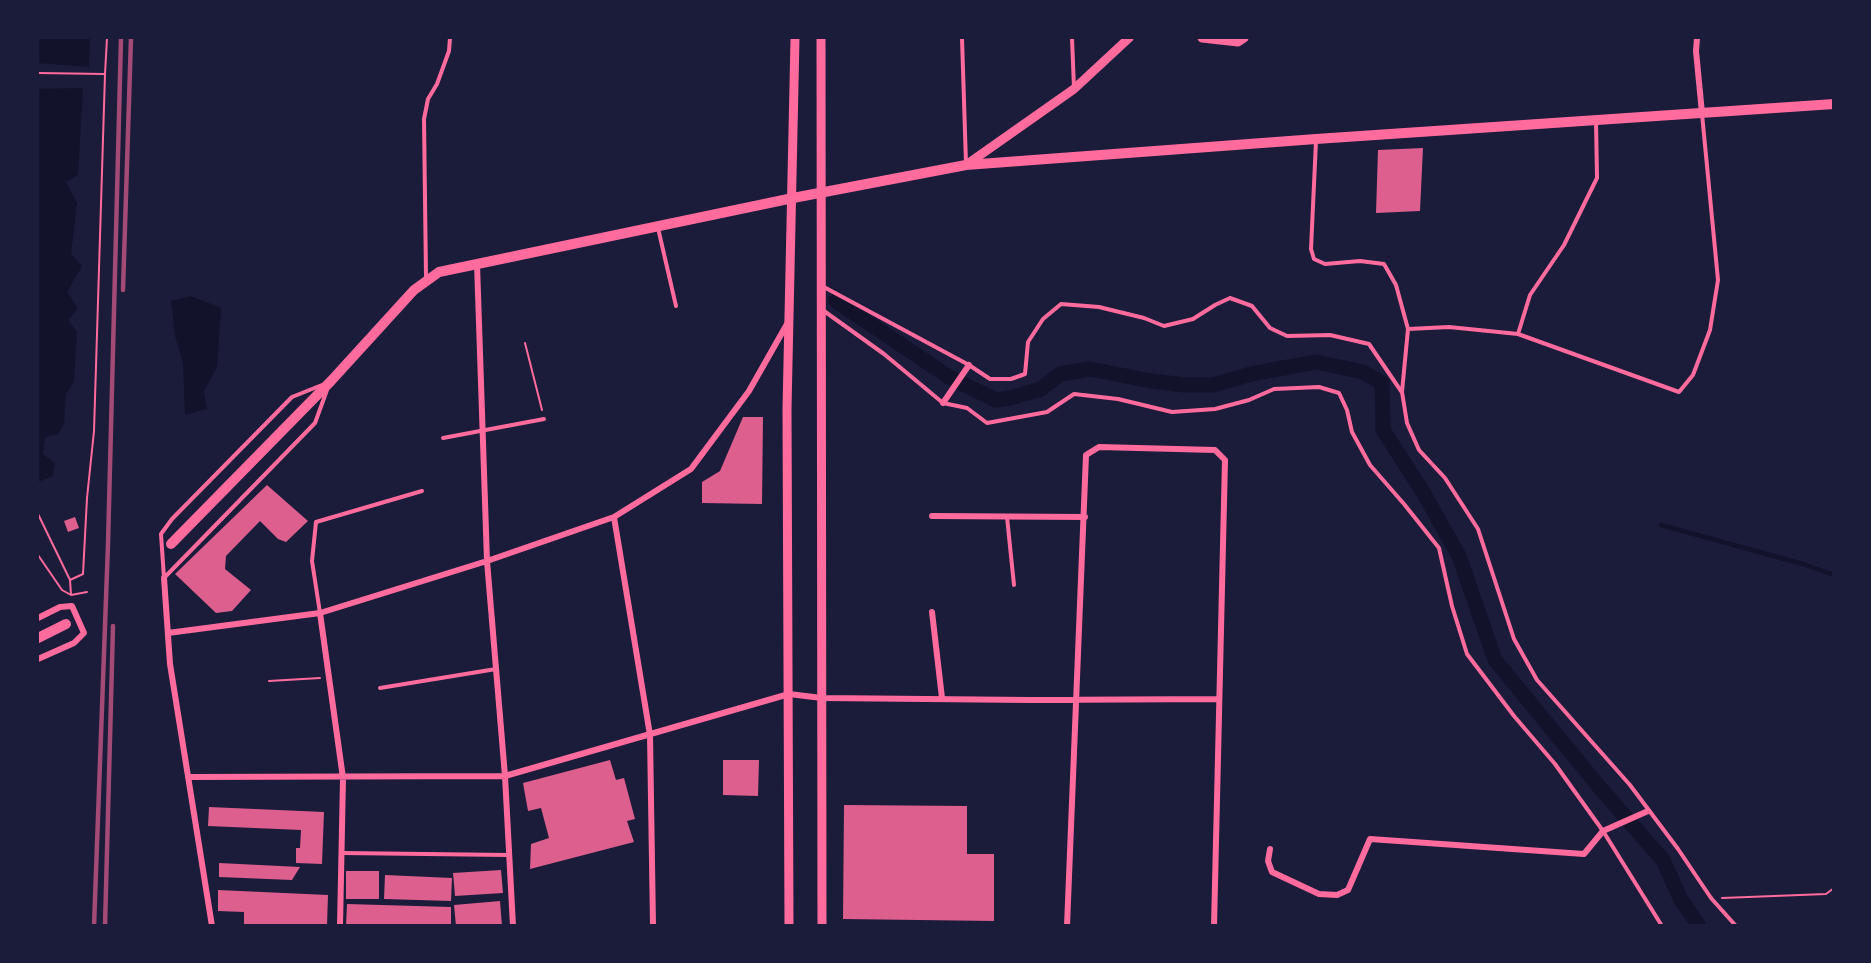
<!DOCTYPE html>
<html>
<head>
<meta charset="utf-8">
<style>
	body { margin:0 }
	#map { position:relative; width:1871px; height:963px; overflow:hidden; background:#1b1b3a; font-family:"Noto Serif",serif }
	canvas { display:block }
	.frame { position:absolute; inset:0; border:39px solid #1b1b3a; pointer-events:none }
</style>
</head>
<body>
<div id="map">
<canvas width="1871" height="963"></canvas>
<div class="frame"></div>
</div>
<script>
const ctx = document.querySelector('canvas').getContext('2d');
ctx.lineJoin = 'round';
function paint(path, color) { ctx.fillStyle = color; ctx.fill(path, 'evenodd'); }
const toPath = rows => new Path2D(rows.map(r => 'M' + r).join(''));
function trace(path, color, width, dash) { ctx.strokeStyle = color; ctx.lineWidth = width; ctx.lineCap = dash ? 'butt' : 'round'; ctx.setLineDash(dash || []); ctx.stroke(path); }
paint(toPath([
	[38,38,90,38,89,67,38,63],
	[83,88,78,175,66,182,77,203,71,254,82,266,67,292,78,308,68,320,77,332,74,382,66,394,64,424,58,434,45,437,43,454,55,463,53,476,38,482,38,89],
	[191,296,221,308,217,367,204,391,207,409,185,415,183,363,175,336,171,301]
]), '#12122b');
trace(toPath([
	[1661,525,1803,564,1834,575]
]), '#12122b', 4.5);
trace(toPath([
	[836,301,949,377,996,400,1010,398,1041,389,1060,374,1090,369,1151,381,1185,385,1213,385,1251,374,1316,362,1363,372,1382,383,1383,430,1423,492,1459,556,1495,660,1601,789,1663,860,1681,900,1699,926]
]), '#12122b', 15);
paint(toPath([
	[1423,148,1420,211,1376,213,1378,150],
	[743,417,763,417,762,504,702,503,702,482,720,471],
	[267,485,308,521,286,542,278,539,260,521,226,556,225,569,251,590,232,611,216,613,175,574],
	[75,517,79,528,68,532,64,521],
	[610,760,616,780,624,778,635,819,627,821,634,842,530,869,531,844,549,838,541,808,528,811,523,783],
	[723,760,759,760,758,796,723,795],
	[844,805,967,806,967,854,994,854,994,921,843,919],
	[209,807,324,812,322,864,296,863,296,848,300,848,301,830,208,826],
	[219,863,300,867,292,880,219,877],
	[501,870,503,893,455,896,453,873],
	[346,871,379,871,379,899,346,899],
	[385,875,452,878,451,901,384,899],
	[218,890,328,895,327,926,244,924,244,912,218,911],
	[500,901,502,926,456,926,454,905],
	[347,904,451,907,451,926,346,926]
]), '#dd5f8e');
trace(toPath([
	[38,73,105,74,107,38],
	[525,343,542,410],
	[38,514,70,580,83,574,87,498,94,431,105,74],
	[38,555,62,590,71,595,87,592],
	[70,580,71,595],
	[269,681,320,678],
	[1722,898,1826,894,1834,888]
]), '#ff6b9d', 2);
trace(toPath([
	[962,38,966,164],
	[1072,38,1074,88],
	[1316,141,1311,249,1314,259,1325,264,1360,261,1384,264,1396,285,1408,329,1402,392,1407,423,1419,450,1445,478,1478,529,1514,639,1537,680,1630,785,1678,849,1711,898,1736,926],
	[658,228,676,306],
	[426,277,424,119,428,99,437,84,449,51,450,38],
	[822,286,969,365,990,379,1011,379,1025,374,1028,342,1043,319,1061,304,1099,307,1144,318,1164,326,1193,319,1215,305,1230,298,1252,306,1270,328,1287,336,1330,335,1369,344,1401,391],
	[824,311,884,354,943,403,967,408,987,423,1047,412,1074,394,1118,399,1172,412,1215,409,1249,400,1274,389,1319,387,1339,393,1347,410,1352,432,1370,465,1404,504,1439,548,1452,606,1467,654,1514,716,1555,764,1603,831,1662,926],
	[1408,329,1449,327,1518,334,1679,392,1693,375,1710,330,1718,280,1702,114],
	[1518,334,1530,295,1564,245,1597,178,1596,121],
	[443,438,544,419],
	[1007,517,1014,585],
	[164,578,161,534,172,519,292,397,322,385],
	[164,578,315,423,327,390],
	[320,613,312,561,316,522,422,491],
	[380,688,496,669],
	[342,853,509,855]
]), '#ff6b9d', 4);
trace(toPath([
	[1697,38,1696,51,1702,113],
	[477,264,487,561,505,776,513,926],
	[943,403,969,365],
	[932,516,1085,517],
	[614,517,650,735,653,926],
	[164,578,170,664,212,926],
	[932,612,942,698],
	[320,613,343,778,340,926],
	[38,618,60,607,72,606,84,633,74,643,38,659],
	[168,633,320,613,487,561,614,517,691,469,749,391,787,324],
	[188,777,505,776,789,694,822,698,1030,700,1219,699],
	[1270,849,1268,861,1272,872,1319,894,1337,895,1348,890,1370,839,1584,854,1603,831,1648,811],
	[1067,926,1086,455,1099,447,1215,450,1225,460,1214,926]
]), '#ff6b9d', 6);
trace(toPath([
	[821,38,822,926],
	[1202,38,1238,42,1244,38],
	[966,165,1074,89,1129,38],
	[789,926,787,409,795,38]
]), '#ff6b9d', 9);
trace(toPath([
	[171,544,331,381,414,290,439,272,793,198,966,165,1316,139,1834,104],
	[38,638,66,624]
]), '#ff6b9d', 10);
trace(toPath([
	[123,290,131,38],
	[94,926,108,544,121,38],
	[105,926,113,626]
]), '#a44b75', 4.5);
</script>
</body>
</html>
